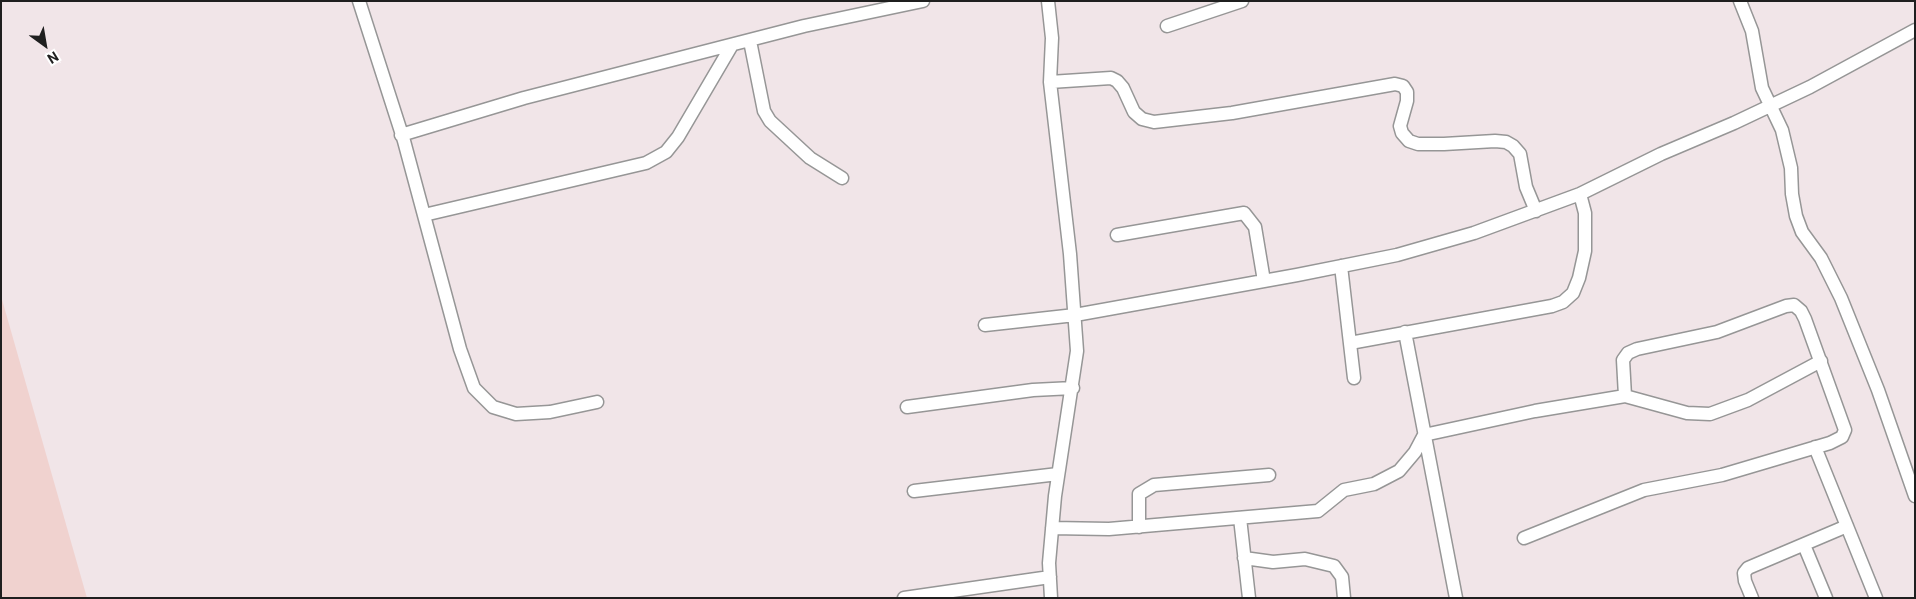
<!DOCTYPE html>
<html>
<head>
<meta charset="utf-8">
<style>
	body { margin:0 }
	#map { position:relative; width:1916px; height:599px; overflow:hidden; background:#f1e5e8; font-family:Roboto,sans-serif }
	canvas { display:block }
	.frame { position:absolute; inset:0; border:2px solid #1f1f1f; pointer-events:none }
	.north { position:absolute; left:20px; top:20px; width:50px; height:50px; -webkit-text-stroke:4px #fff; paint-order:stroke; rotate:148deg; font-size:14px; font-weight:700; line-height:20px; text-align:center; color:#1f1f1f }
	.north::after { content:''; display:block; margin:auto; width:18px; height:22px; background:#1f1f1f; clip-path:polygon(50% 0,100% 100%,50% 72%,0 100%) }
</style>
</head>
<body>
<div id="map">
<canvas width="1916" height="599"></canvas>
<div class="frame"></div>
<div class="north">N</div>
</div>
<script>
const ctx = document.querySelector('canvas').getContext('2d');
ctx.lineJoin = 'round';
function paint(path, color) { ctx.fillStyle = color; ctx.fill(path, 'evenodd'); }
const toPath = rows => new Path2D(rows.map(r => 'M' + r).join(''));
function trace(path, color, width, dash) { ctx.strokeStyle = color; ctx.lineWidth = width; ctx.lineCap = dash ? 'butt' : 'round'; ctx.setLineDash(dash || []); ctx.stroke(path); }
paint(toPath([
	[1,296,87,598,1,598]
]), '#f0d2cf');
const street = toPath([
	[359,1,404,141,460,349,474,388,493,407,516,414,550,412,597,402],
	[1048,1,1052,38,1050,82,1070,254,1077,351,1055,496,1049,563,1051,598],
	[1740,1,1752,31,1762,88,1782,130,1791,168,1792,194,1796,216,1802,232,1821,258,1841,298,1878,390,1915,496],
	[1167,26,1242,1],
	[750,41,764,111,770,121,810,158,842,178],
	[1050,82,1111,78,1117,81,1123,88,1134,112,1142,119,1154,122,1232,113,1395,84,1403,86,1407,92,1407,101,1400,126,1402,133,1409,141,1418,144,1444,144,1495,141,1506,142,1513,146,1520,154,1526,187,1536,211],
	[401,135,524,98,804,26,923,1],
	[424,215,646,163,666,152,678,137,732,45],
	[1117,235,1244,213,1255,227,1264,281],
	[1341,266,1354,378],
	[985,325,1075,315,1297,275,1397,255,1474,233,1580,194,1661,154,1734,123,1810,87,1915,30],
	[1405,332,1456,598],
	[1350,343,1552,306,1563,302,1573,293,1579,278,1585,251,1585,213,1580,194],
	[907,407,1033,390,1073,388],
	[1815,447,1876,598],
	[914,491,1058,474],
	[1240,518,1249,598],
	[1139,527,1139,494,1154,485,1269,475],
	[1052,528,1109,529,1318,511,1344,490,1374,484,1399,471,1415,452,1424,435,1535,411,1625,396,1687,413,1710,414,1748,400,1821,361],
	[1524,538,1644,490,1722,475,1830,443,1842,437,1845,430,1805,319,1801,311,1794,305,1786,306,1717,332,1637,349,1628,353,1623,360,1625,396],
	[1804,545,1826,598],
	[1244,558,1273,562,1305,559,1334,566,1342,577,1344,598],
	[904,598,1050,577],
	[1752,598,1745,581,1744,573,1748,568,1847,526]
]);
trace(street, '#969696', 15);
trace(street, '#fff', 12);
</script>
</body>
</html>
